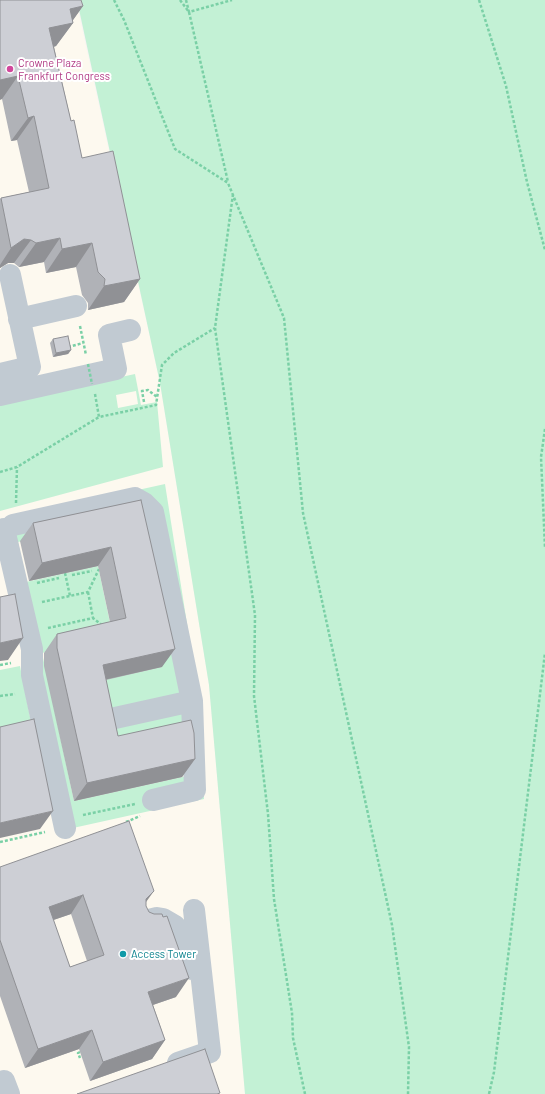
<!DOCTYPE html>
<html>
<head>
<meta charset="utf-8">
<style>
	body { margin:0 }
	canvas { display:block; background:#f5f3f3 }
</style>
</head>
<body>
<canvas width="545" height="1094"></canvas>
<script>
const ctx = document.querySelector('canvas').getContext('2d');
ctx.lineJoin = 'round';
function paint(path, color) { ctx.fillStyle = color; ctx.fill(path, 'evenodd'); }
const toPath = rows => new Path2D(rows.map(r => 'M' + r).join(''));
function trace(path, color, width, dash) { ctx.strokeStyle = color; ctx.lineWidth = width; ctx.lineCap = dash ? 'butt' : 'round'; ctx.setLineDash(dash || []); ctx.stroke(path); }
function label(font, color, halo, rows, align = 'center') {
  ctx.font = font + ' Barlow,sans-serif'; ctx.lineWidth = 4; ctx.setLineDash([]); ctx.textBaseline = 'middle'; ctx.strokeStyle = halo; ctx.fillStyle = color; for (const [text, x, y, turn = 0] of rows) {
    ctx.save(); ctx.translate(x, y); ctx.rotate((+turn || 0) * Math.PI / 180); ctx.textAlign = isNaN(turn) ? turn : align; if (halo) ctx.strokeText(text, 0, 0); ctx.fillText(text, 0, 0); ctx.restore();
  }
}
paint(toPath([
	[0,0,76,0,160,383,209,685,245,1094,0,1094]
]), '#fdf9ef');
paint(toPath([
	[77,0,545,0,545,1094,245,1094,209,685,160,383],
	[135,374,141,405,157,402,163,467,0,511,0,403],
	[136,391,138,404,118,408,116,395],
	[165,484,199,700,204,799,73,828,11,518],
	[128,518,162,667,90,683,105,754,178,738,187,776,74,801,42,653,113,637,98,566,26,582,18,542],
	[20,666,31,722,0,728,0,670]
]), '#c3f1d5');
trace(toPath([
	[114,0,124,20,175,149,228,183,284,318,303,513,392,925,409,1047,408,1094],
	[180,0,189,12,228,182],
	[186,0,189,12,232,0],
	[479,0,506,86,527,182,545,250],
	[233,194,215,328,255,615,254,696,268,814,274,899,292,1013,293,1038,305,1094],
	[80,326,86,355],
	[68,347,83,343],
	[95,394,99,417,156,405,162,365,174,353,215,328],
	[144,402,142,391,148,390,157,397],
	[545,429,541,457,545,548],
	[0,472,17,467,99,417],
	[16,503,17,467],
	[65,573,70,596],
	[72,575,92,571],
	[37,583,59,578],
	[88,592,93,618],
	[42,602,88,592,99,569],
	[48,628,93,618,103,626],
	[0,665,11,663],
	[0,696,15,694],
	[83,815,135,804],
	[126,822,140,816],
	[0,842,45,832],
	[80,1052,78,1053,80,1058],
	[489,1094,494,1072,545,653]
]), '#7ad0a6', 2.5, [3, 2]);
trace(toPath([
	[19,319,76,306],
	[0,374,30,367,10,275],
	[0,395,116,369,109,335,130,330],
	[13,525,135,498,144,503,153,512,192,701,195,790,153,800],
	[0,530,4,529,32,649,32,675,65,828],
	[115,718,192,701],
	[145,921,157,918,163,919,175,926,179,931,192,969],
	[178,1063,210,1052,194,910],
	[0,1083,4,1081,9,1094]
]), '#c1cad2', 22);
trace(toPath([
	[88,364,92,384]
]), '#7ad0a6', 2.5, [3, 2]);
paint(toPath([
	[0,0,83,6,72,21,73,23,56,46,54,47,71,121,82,158,140,279,124,302,88,310,88,303,82,295,76,267,46,273,44,262,19,267,14,263,8,263,0,268,0,199,1,198,29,192,17,140,11,141,2,99],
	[53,339,71,350,68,354,53,357,50,343],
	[141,500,162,667,106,680,118,736,195,759,182,777,74,801,44,666,44,653,57,634,110,622,98,566,29,581,20,541,33,523],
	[0,867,146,902,146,906,176,997,153,1005,165,1040,152,1059,90,1081,79,1049,25,1068,0,996],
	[71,914,87,961,70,967,53,920]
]), '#b0b2b7');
paint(toPath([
	[83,6,71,23,73,23,56,46,33,52,49,28,70,9],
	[18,76,2,99,0,100,0,80],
	[34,116,17,140,11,141,28,118],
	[60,238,44,262,19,267,36,243],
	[24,239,31,240,14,263,8,263,0,268,0,265,11,248],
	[92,243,76,267,46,273,62,249],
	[140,279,124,302,88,310,104,286],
	[71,350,68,354,53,357,56,353],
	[111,547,98,566,29,581,42,563],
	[23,638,8,660,0,661,0,643],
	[175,649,162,667,90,683,103,665],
	[195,759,182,777,74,801,87,783],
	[53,811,40,829,0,838,0,823],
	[154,891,141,909,146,899],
	[83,895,71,914,36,926,49,907],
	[189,978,176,997,135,1011,148,992],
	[92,1030,79,1049,25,1068,38,1049],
	[165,1040,152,1059,90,1081,103,1062]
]), '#909195');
const building = toPath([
	[0,0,81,0,83,6,70,9,73,23,49,28,71,121,74,120,82,158,113,151,140,279,104,286,105,279,98,272,92,243,62,249,60,238,36,243,31,240,24,239,11,248,1,198,49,188,34,116,28,118,18,76,0,80,0,0],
	[68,336,71,350,56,353,53,339,68,336],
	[141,500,175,649,103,665,118,736,191,720,194,733,195,759,87,783,57,648,57,634,126,618,111,547,42,563,33,523,141,500],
	[15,594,23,638,0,643,0,597,15,594],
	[34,719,53,811,0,823,0,727,34,719],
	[129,821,154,891,146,899,146,906,149,912,154,914,162,914,163,917,167,916,189,978,148,992,165,1040,103,1062,92,1030,38,1049,0,940,0,867,129,821],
	[83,895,104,955,70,967,49,907,83,895],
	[205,1049,220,1093,217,1094,77,1094,205,1049]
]);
paint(building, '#cdcfd5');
trace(building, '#909195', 1);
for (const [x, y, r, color] of [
	[10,69,4,"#d1479c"],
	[123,954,4,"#0f9aa8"]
]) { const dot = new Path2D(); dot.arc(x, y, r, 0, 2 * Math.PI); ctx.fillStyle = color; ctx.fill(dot); trace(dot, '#fff', 1.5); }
label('11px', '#b23c85', '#fff', [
	["Crowne Plaza",18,63],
	["Frankfurt Congress",18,76]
], 'left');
label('11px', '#0d838f', '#fff', [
	["Access Tower",131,954]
], 'left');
</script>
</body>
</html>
